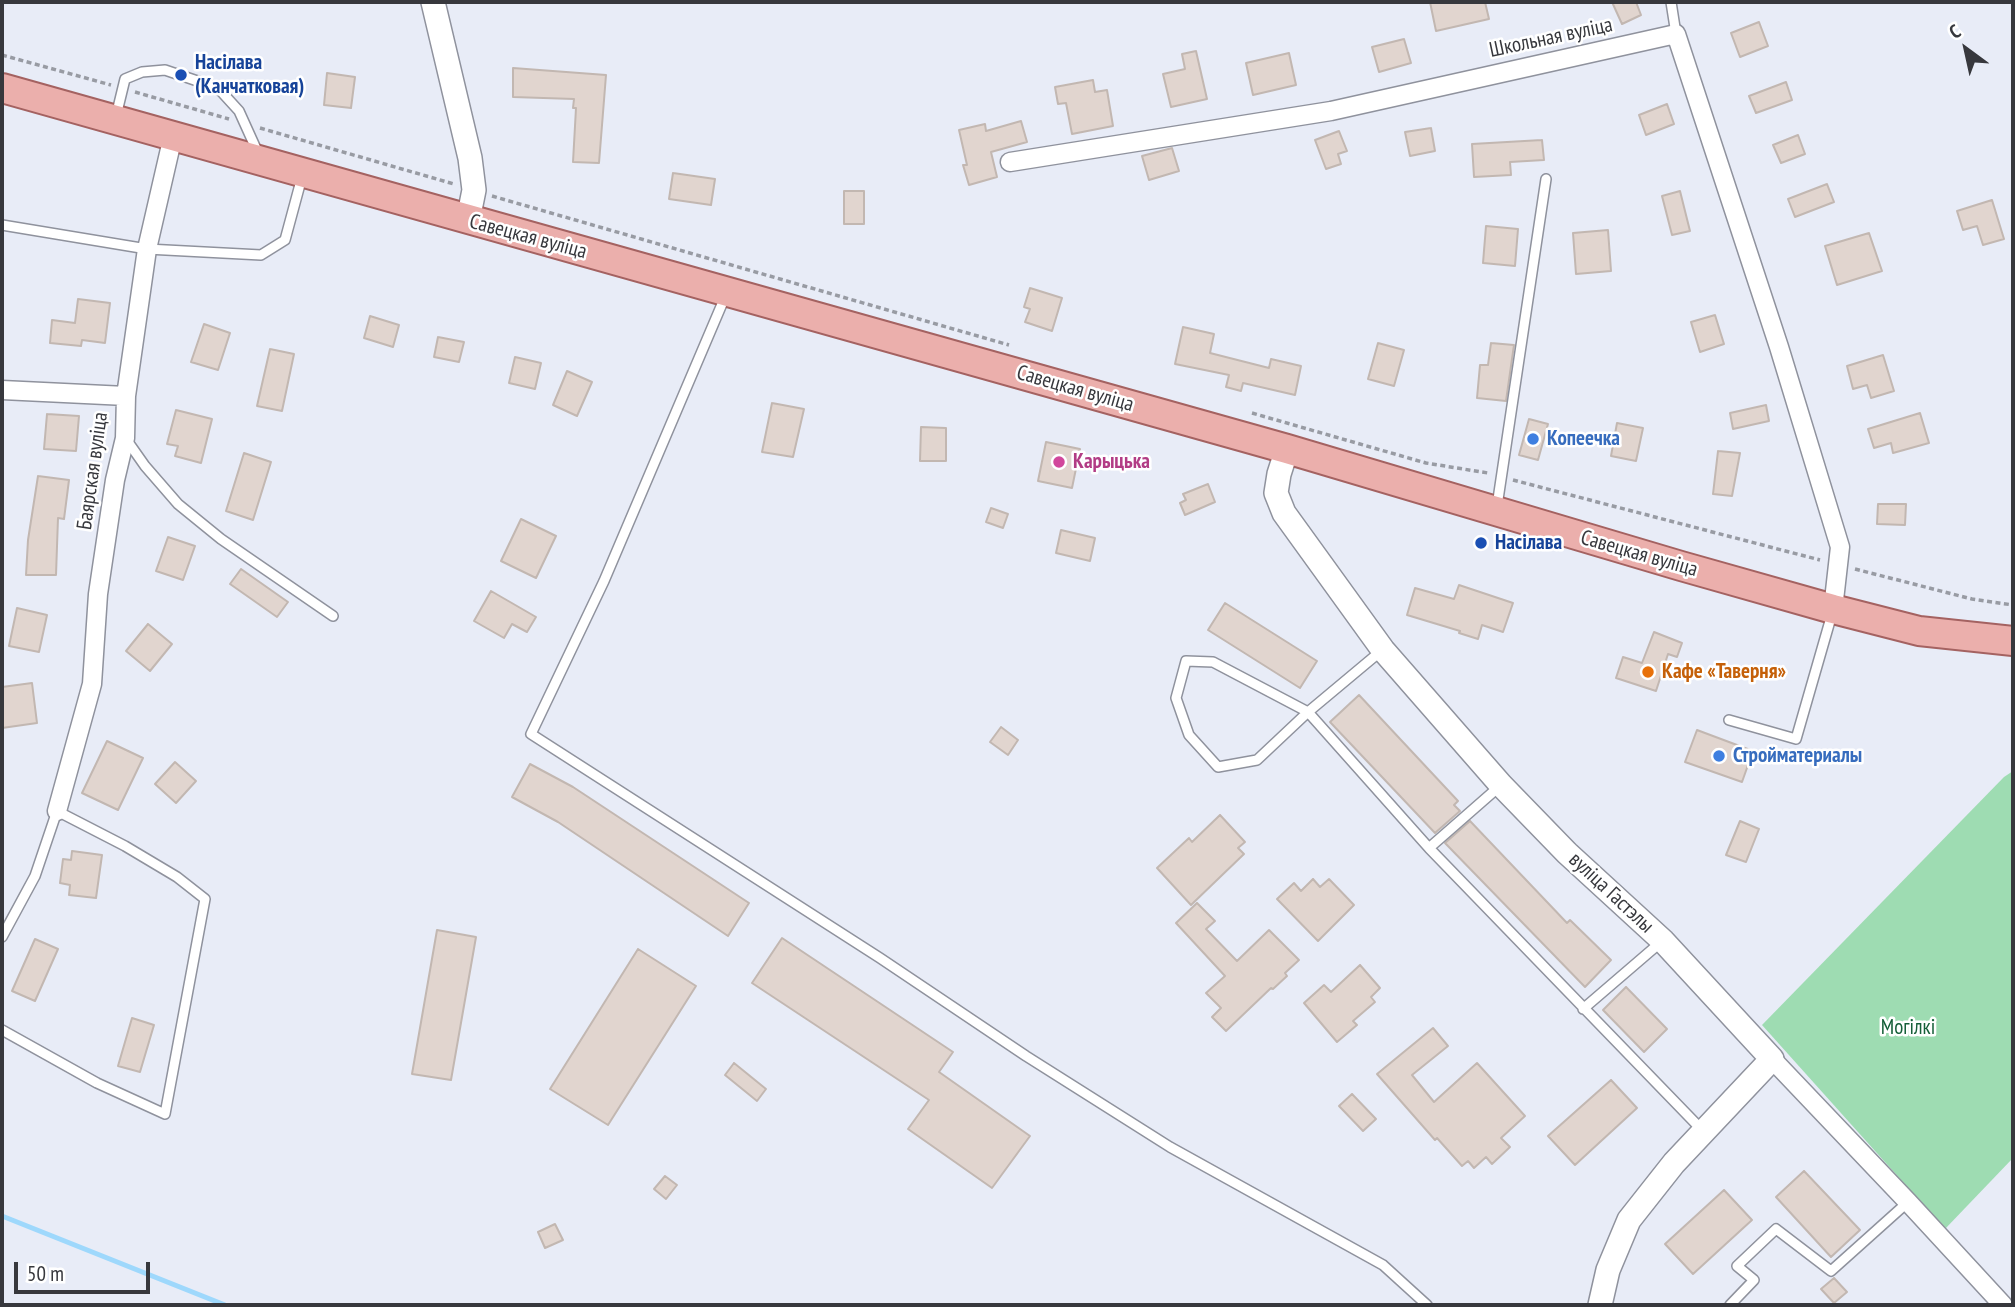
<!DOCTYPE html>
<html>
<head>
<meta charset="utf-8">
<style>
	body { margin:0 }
	#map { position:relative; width:2015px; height:1307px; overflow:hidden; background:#e8ecf7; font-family:"PT Sans Narrow",sans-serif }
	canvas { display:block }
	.frame { position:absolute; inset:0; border:4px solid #37383d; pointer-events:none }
	.north { position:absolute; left:1931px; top:14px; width:70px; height:70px; -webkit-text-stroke:5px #fff; paint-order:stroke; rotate:327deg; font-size:19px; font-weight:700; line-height:28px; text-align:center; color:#37383d }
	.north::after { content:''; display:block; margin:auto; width:24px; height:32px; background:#37383d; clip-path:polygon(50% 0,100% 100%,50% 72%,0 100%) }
	.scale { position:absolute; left:14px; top:1262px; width:136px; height:32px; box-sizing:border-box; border:4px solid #37383d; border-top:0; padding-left:9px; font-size:21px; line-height:24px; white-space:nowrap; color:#37383d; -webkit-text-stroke:5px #fff; paint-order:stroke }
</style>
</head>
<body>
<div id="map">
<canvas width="2015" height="1307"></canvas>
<div class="frame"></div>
<div class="north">С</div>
<div class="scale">50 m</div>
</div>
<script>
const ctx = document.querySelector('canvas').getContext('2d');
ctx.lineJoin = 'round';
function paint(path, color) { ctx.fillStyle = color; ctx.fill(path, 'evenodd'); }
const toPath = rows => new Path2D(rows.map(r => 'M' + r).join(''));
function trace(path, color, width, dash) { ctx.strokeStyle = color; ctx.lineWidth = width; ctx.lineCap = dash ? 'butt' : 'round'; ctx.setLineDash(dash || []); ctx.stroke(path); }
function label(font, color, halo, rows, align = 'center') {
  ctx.font = font + ' "PT Sans Narrow",sans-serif'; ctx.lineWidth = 5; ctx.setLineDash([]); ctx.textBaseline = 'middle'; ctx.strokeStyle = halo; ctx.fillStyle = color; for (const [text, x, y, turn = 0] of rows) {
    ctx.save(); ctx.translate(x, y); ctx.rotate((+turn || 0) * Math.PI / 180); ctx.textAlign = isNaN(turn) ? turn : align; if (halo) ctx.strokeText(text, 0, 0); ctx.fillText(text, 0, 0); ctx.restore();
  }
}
paint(toPath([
	[2013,771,2013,1158,1945,1229,1762,1025,2004,777]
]), '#9edcb2');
trace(toPath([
	[2,1216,225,1305]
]), '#9ed8fc', 5);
const building = toPath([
	[1430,2,1485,2,1489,19,1436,31,1430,2],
	[1612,2,1636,2,1641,15,1622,24,1612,2],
	[1759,22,1768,46,1740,57,1731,33,1759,22],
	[1404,39,1411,63,1379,72,1372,47,1404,39],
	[1196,51,1207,99,1171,107,1163,74,1185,69,1182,54,1196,51],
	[1289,53,1296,85,1253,95,1246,63,1289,53],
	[513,68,606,75,599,163,573,162,576,108,573,108,574,99,513,97,513,68],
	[327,73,355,77,351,108,324,105,327,73],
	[1093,80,1095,92,1107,90,1113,126,1072,134,1066,103,1058,104,1055,87,1093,80],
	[1786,82,1792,100,1756,113,1749,96,1786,82],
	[1667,104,1674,124,1646,135,1639,115,1667,104],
	[1021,121,1027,142,991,152,997,177,969,185,963,165,967,165,959,130,985,124,986,131,1021,121],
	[1431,128,1435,151,1410,156,1405,132,1431,128],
	[1339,131,1347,151,1338,154,1341,164,1326,169,1315,140,1339,131],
	[1798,135,1805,154,1781,163,1773,145,1798,135],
	[1542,140,1544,160,1510,162,1511,175,1474,177,1472,144,1542,140],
	[1172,148,1179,171,1149,180,1142,156,1172,148],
	[673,173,715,179,711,205,669,199,673,173],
	[1827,184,1834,202,1795,217,1788,199,1827,184],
	[844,191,864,191,864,224,844,224,844,191],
	[1680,191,1690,231,1672,235,1662,196,1680,191],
	[1992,200,2004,239,1983,245,1977,226,1963,230,1957,211,1992,200],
	[1486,226,1518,229,1515,266,1483,263,1486,226],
	[1608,230,1611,271,1576,274,1573,233,1608,230],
	[1869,233,1882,271,1837,285,1825,246,1869,233],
	[1030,288,1062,298,1052,331,1025,322,1030,309,1024,307,1030,288],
	[78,299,110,303,105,343,82,340,81,346,50,343,52,320,75,323,78,299],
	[1715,315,1724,344,1700,352,1691,322,1715,315],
	[370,316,399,325,393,347,364,338,370,316],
	[204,324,230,333,218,370,191,362,204,324],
	[1183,327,1214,334,1210,353,1269,368,1271,359,1301,366,1295,395,1243,383,1241,391,1226,387,1229,375,1175,364,1183,327],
	[438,337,464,342,459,362,434,357,438,337],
	[1378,343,1404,350,1394,386,1368,379,1378,343],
	[1491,343,1514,345,1506,401,1477,398,1480,365,1488,365,1491,343],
	[270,349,294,354,282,411,257,406,270,349],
	[1883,355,1894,391,1871,398,1867,385,1853,389,1847,366,1883,355],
	[515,357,541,363,535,389,509,383,515,357],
	[567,371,592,382,577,416,553,405,567,371],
	[772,403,804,409,793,457,762,452,772,403],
	[1766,405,1769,421,1733,429,1730,413,1766,405],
	[176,410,212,419,201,463,175,456,178,446,167,444,176,410],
	[1920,413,1929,443,1893,453,1891,443,1874,448,1868,429,1920,413],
	[47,414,79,416,76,451,44,449,47,414],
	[1529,419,1548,424,1538,460,1519,455,1529,419],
	[1617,423,1643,428,1636,461,1611,456,1617,423],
	[921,427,946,428,946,461,920,461,921,427],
	[1046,442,1080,449,1072,488,1038,481,1046,442],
	[1718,451,1740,453,1732,496,1713,494,1718,451],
	[244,453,271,462,253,520,226,511,244,453],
	[38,476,69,480,64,519,58,518,56,575,26,575,28,540,38,476],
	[1208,484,1215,502,1185,515,1180,503,1186,500,1183,494,1208,484],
	[1878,504,1906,504,1905,525,1877,524,1878,504],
	[991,508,1008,514,1003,528,986,522,991,508],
	[521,519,556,536,536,578,501,561,521,519],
	[1061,530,1095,538,1090,561,1056,553,1061,530],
	[168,537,195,546,183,580,156,571,168,537],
	[241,569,288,602,277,617,230,584,241,569],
	[1459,585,1513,603,1503,632,1482,625,1478,639,1459,633,1460,631,1407,615,1415,588,1454,599,1459,585],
	[491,591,536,617,527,632,512,624,504,638,474,621,491,591],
	[1225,603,1317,661,1300,688,1208,630,1225,603],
	[17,608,47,615,39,652,9,646,17,608],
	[148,624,172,644,150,671,126,651,148,624],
	[1654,632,1682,643,1677,657,1668,654,1656,691,1616,678,1623,657,1642,663,1654,632],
	[32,683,37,723,2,728,2,687,32,683],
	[1359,695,1458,801,1454,805,1460,811,1435,833,1330,722,1359,695],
	[1001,727,1018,740,1008,755,990,742,1001,727],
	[1697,730,1753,751,1742,782,1685,762,1697,730],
	[107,741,143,758,118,810,82,793,107,741],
	[175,762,196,781,176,803,155,784,175,762],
	[530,764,573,787,749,903,728,936,558,822,512,797,530,764],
	[1220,815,1245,842,1238,848,1244,854,1191,905,1157,868,1189,838,1192,842,1220,815],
	[1470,821,1567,923,1570,920,1611,960,1585,987,1445,843,1470,821],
	[1740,821,1759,829,1746,862,1726,855,1740,821],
	[72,851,102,855,96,898,69,895,70,885,60,883,63,859,71,860,72,851],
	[1313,879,1320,887,1329,879,1354,905,1318,941,1277,899,1294,883,1301,891,1313,879],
	[1197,903,1215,921,1206,929,1237,961,1269,930,1299,960,1285,973,1287,976,1273,989,1271,988,1226,1031,1212,1017,1221,1008,1206,993,1225,976,1176,923,1197,903],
	[437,930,476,937,451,1080,412,1074,437,930],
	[782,938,953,1052,939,1072,1030,1136,992,1188,908,1129,929,1100,752,983,782,938],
	[35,939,58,949,35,1001,12,991,35,939],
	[638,949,696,986,608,1125,550,1089,638,949],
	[1360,965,1380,988,1371,997,1375,1002,1353,1021,1357,1025,1337,1042,1304,1003,1324,985,1331,992,1360,965],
	[1626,987,1667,1029,1644,1052,1603,1010,1626,987],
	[132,1018,154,1025,140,1072,118,1066,132,1018],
	[1433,1028,1448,1046,1412,1075,1434,1102,1477,1063,1525,1116,1501,1138,1510,1147,1492,1164,1486,1157,1474,1168,1468,1161,1462,1166,1437,1138,1435,1140,1377,1074,1433,1028],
	[734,1063,766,1089,757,1101,725,1075,734,1063],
	[1611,1080,1637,1108,1575,1165,1548,1136,1611,1080],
	[1352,1094,1376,1119,1363,1131,1339,1106,1352,1094],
	[1804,1171,1860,1230,1831,1257,1776,1197,1804,1171],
	[665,1176,677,1185,666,1199,654,1189,665,1176],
	[1724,1190,1752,1220,1693,1274,1665,1244,1724,1190],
	[555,1224,563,1240,545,1248,538,1232,555,1224],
	[1834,1278,1847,1292,1834,1303,1821,1289,1834,1278]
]);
paint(building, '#e1d5cf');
trace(building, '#c2b7b1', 2);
const service = toPath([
	[1671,2,1676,34],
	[116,116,125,79,142,72,165,70,218,88,239,111,258,153],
	[2,225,147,249,261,255,285,240,302,177],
	[725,297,604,581,531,734,880,958,1026,1056,1170,1147,1383,1265,1427,1305],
	[126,439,145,466,178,504,221,539,333,616],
	[1497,506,1546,179],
	[1381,651,1308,712,1213,662,1186,661,1176,698,1189,735,1218,767,1257,760,1308,712,1429,848,1703,1131],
	[1729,720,1796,739,1832,614],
	[1429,848,1501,785],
	[2,937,35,876,57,811,125,846,177,877,205,899,165,1114,97,1083,2,1030],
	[1583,1009,1661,942],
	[1730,1305,1754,1280,1737,1266,1776,1229,1831,1271,1908,1202]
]);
const minor = toPath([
	[1010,162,1331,111,1676,34,1779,347,1840,547,1833,609],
	[2,390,126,396],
	[57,811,92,684,98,594,115,480,125,438,126,396,147,249,173,136],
	[1772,1059,1908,1202,2003,1305]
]);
const tertiary = toPath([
	[433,2,470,158,474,190,468,220],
	[1287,449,1279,474,1276,493,1284,513,1383,650,1501,785,1567,853,1663,941,1772,1059,1674,1163,1629,1220,1608,1270,1600,1305]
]);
const primary = toPath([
	[2,88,1287,449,1681,566,1833,609,1919,631,2013,641]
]);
trace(service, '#8f929d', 12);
trace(minor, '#8f929d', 21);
trace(tertiary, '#8f929d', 26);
trace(primary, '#a46261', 32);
trace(toPath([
	[2,55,111,85],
	[135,92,229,119],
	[260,128,454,184],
	[492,196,1009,345],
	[1252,413,1426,463,1488,473],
	[1513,480,1820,560],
	[1855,569,1972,599,2013,605]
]), '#989ba3', 3.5, [5, 3.5]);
trace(service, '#fff', 9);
trace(minor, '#fff', 18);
trace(tertiary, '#fff', 23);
trace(primary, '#ebafac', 28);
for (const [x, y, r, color] of [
	[181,75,7,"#1a4fb4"],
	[1533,439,7,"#3f7fe0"],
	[1059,462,7,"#d1479c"],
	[1481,543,7,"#1a4fb4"],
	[1648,672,7,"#e8710a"],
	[1719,756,7,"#3f7fe0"]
]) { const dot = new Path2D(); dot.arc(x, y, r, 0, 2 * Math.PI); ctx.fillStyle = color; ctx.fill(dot); trace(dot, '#fff', 2.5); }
label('21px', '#37383d', '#fff', [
	["Школьная вуліца",1551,38,-12],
	["Савецкая вуліца",528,237,15],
	["Савецкая вуліца",1075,389,16],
	["Баярская вуліца",93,471,-82],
	["Савецкая вуліца",1639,554,16],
	["вуліца Гастэлы",1611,893,43]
]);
label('bold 21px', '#164399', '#fff', [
	["Насілава",195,63],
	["(Канчатковая)",195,87],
	["Насілава",1495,543]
], 'left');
label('bold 21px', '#366cbe', '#fff', [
	["Копеечка",1547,439],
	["Стройматериалы",1733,756]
], 'left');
label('bold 21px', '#b23c85', '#fff', [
	["Карыцька",1073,462]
], 'left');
label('bold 21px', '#c56008', '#fff', [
	["Кафе «Таверня»",1662,672]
], 'left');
label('21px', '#155f38', '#fff', [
	["Могілкі",1908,1028]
]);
</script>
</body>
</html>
